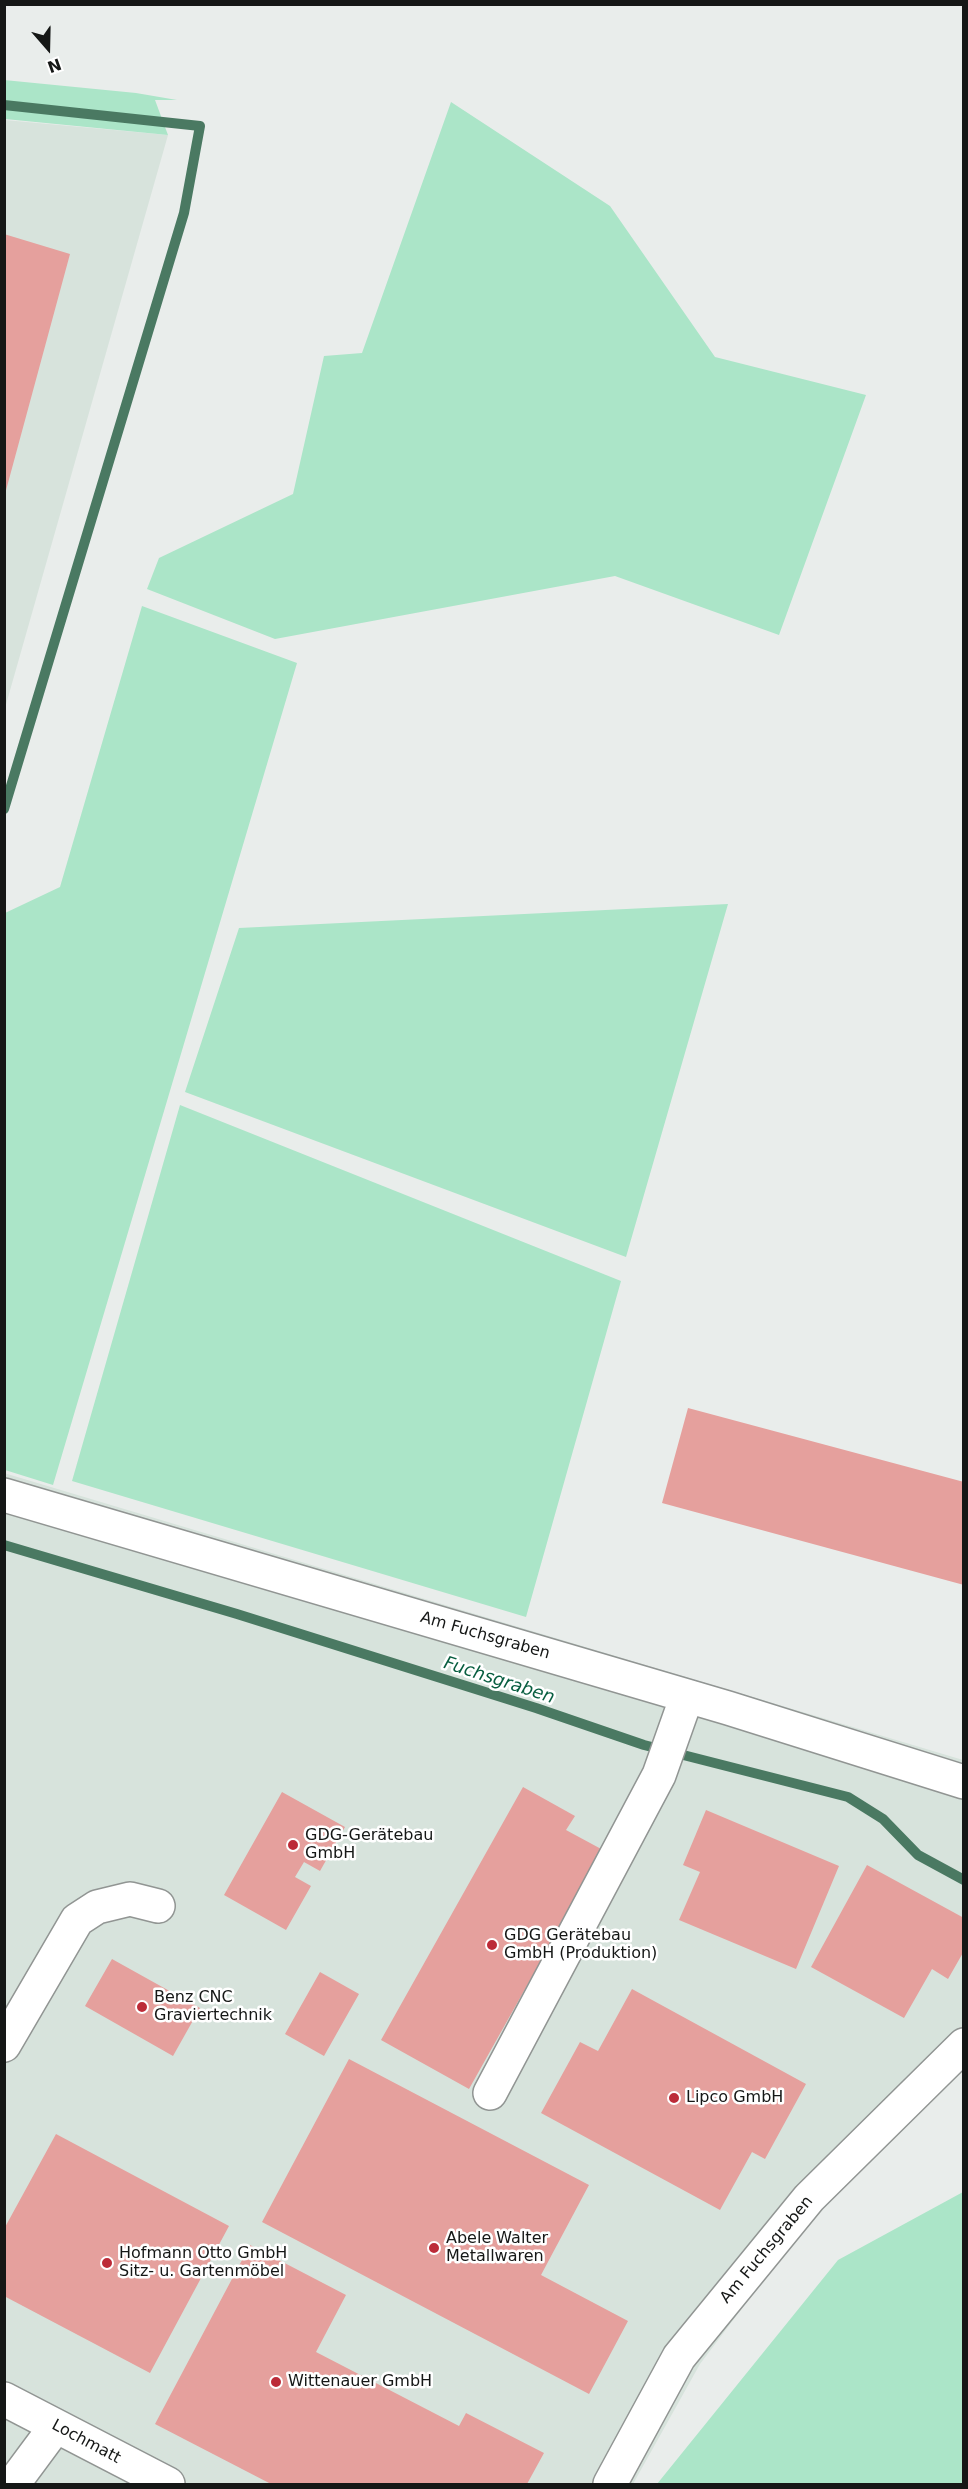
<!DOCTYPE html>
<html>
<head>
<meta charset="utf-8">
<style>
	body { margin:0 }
	#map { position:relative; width:968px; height:2489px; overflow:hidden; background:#e9edeb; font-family:"DejaVu Sans",sans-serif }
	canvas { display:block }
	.frame { position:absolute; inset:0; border:6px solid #151716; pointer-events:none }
	.north { position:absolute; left:18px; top:18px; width:60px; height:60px; -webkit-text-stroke:4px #fff; paint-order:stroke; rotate:160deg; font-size:16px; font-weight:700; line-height:24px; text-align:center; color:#151716 }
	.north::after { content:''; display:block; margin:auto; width:21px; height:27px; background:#151716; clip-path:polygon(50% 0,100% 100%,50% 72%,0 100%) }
</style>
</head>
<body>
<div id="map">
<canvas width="968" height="2489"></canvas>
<div class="frame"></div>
<div class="north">N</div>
</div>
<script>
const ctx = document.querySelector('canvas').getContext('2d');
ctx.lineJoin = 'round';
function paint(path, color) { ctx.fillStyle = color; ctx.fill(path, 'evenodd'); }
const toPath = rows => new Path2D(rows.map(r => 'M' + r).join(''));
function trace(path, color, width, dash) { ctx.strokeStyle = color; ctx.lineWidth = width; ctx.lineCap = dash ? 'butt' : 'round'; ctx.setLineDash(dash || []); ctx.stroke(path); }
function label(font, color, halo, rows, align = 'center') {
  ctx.font = font + ' "DejaVu Sans",sans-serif'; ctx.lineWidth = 5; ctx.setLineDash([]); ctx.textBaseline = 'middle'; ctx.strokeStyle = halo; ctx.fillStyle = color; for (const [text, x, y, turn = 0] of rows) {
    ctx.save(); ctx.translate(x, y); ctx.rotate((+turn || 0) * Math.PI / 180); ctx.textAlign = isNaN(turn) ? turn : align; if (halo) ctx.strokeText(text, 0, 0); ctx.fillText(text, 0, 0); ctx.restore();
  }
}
paint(toPath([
	[5,120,168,135,5,708],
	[4,1473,963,1760,963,2066,814,2213,700,2364,633,2484,5,2484]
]), '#d7e3dc');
paint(toPath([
	[4,80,136,93,177,100,155,100,168,135,5,119],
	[451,102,610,206,715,357,866,395,779,635,615,576,275,639,147,589,159,558,293,494,324,356,362,353],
	[142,606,297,663,53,1485,5,1470,5,913,60,887],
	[728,904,626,1257,185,1092,239,928],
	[180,1105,621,1281,526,1617,72,1481],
	[963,2192,963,2484,657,2484,838,2260]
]), '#abe5c8');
trace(toPath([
	[4,105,200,126,184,213,4,809],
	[4,1545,237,1614,536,1708,644,1745,848,1797,883,1819,918,1855,964,1880]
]), '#4a7962', 10);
paint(toPath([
	[4,234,70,254,5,494,4,494],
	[688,1408,964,1482,964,1585,662,1503],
	[523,1787,575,1816,566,1830,603,1850,469,2089,381,2040],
	[282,1792,345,1827,320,1871,304,1862,295,1877,311,1886,286,1930,224,1895],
	[706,1810,839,1866,796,1969,679,1920,700,1872,683,1865],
	[867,1865,964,1918,964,1951,948,1979,932,1969,904,2018,811,1967],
	[112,1959,200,2008,173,2056,85,2006],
	[320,1972,359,1994,324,2056,285,2034],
	[632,1989,806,2084,765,2159,752,2152,720,2210,541,2113,580,2042,598,2051],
	[349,2059,589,2185,541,2275,628,2321,589,2394,262,2222],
	[56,2134,229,2226,150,2373,4,2296,4,2229],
	[250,2245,346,2295,316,2352,459,2426,466,2413,544,2453,527,2484,271,2484,155,2424]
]), '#e5a09d');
const minor = toPath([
	[4,1495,728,1708,964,1782],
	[4,2045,77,1920,97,1907,130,1899,158,1906],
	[490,2093,659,1775,687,1696],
	[4,2399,168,2484],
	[13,2484,56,2426],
	[610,2484,679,2357,809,2198,964,2045]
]);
trace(minor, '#919593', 36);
trace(minor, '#fff', 33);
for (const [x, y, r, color] of [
	[293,1845,6,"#bc2b38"],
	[492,1945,6,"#bc2b38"],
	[142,2007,6,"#bc2b38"],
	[674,2098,6,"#bc2b38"],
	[434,2248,6,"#bc2b38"],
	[107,2263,6,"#bc2b38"],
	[276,2382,6,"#bc2b38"]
]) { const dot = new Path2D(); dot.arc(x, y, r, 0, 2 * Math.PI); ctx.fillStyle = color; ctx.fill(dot); trace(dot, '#fff', 2); }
label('16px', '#151716', '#fff', [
	["Am Fuchsgraben",485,1636,16],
	["Am Fuchsgraben",767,2250,-50],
	["Lochmatt",86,2442,28]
]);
label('16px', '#151716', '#fff', [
	["GDG-Gerätebau",305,1836],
	["GmbH",305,1854],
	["GDG Gerätebau",504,1936],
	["GmbH (Produktion)",504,1954],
	["Benz CNC",154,1998],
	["Graviertechnik",154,2016],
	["Lipco GmbH",686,2098],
	["Abele Walter",446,2239],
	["Metallwaren",446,2257],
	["Hofmann Otto GmbH",119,2254],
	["Sitz- u. Gartenmöbel",119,2272],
	["Wittenauer GmbH",288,2382]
], 'left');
label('italic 18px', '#085e40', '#fff', [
	["Fuchsgraben",499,1681,18]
]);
</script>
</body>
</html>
